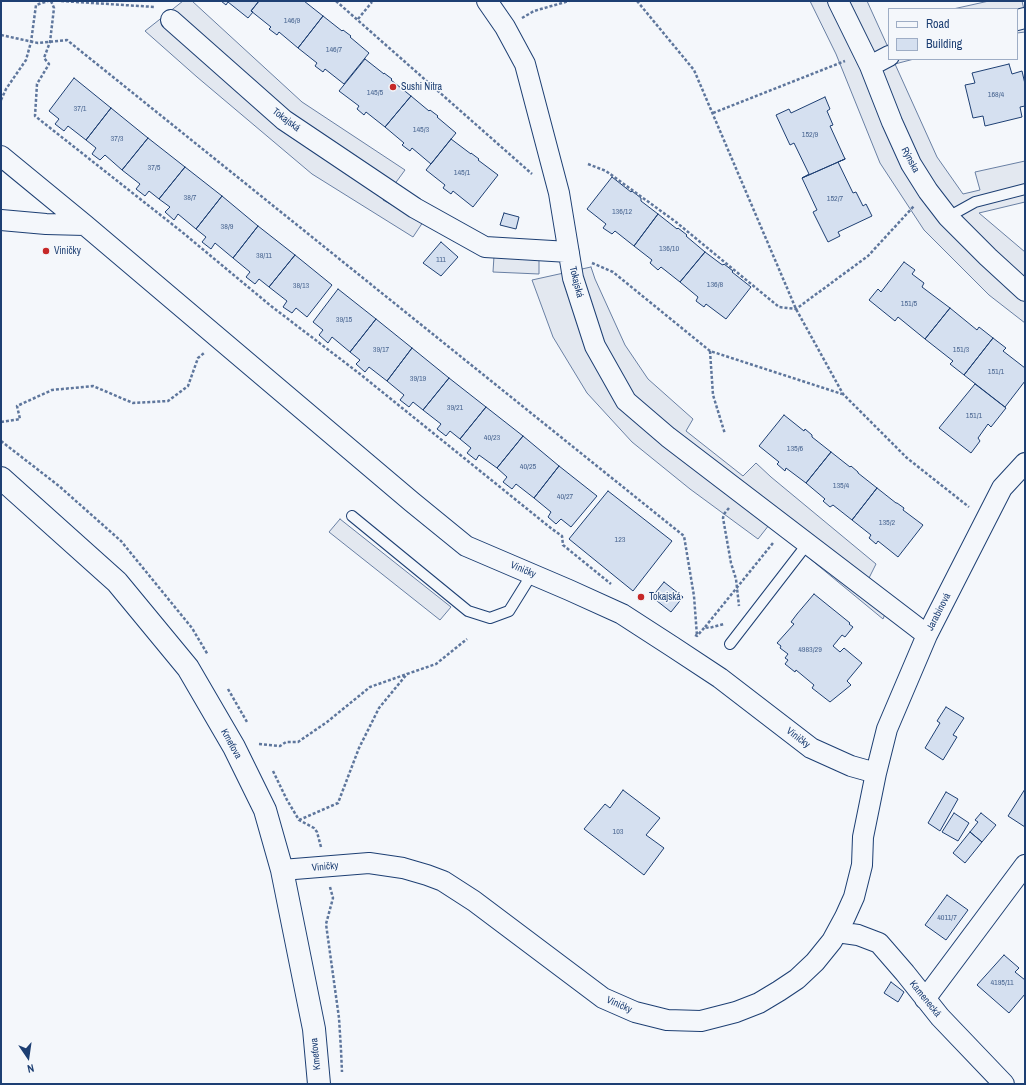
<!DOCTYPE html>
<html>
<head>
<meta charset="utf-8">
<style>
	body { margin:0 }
	#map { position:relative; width:1026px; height:1085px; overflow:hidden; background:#f4f7fb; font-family:"Archivo Narrow",sans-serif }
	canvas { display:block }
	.frame { position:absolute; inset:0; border:2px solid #1d3f73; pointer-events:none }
	.legend { position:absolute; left:888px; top:8px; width:130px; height:52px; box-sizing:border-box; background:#f4f7fb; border:1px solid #9eadc5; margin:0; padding:5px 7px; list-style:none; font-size:12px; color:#1d3f73 }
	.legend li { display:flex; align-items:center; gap:8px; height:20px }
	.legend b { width:20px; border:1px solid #9eadc5 }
	.north { position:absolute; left:8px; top:1037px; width:40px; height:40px; -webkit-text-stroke:3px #f4f7fb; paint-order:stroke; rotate:167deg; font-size:11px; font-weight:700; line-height:16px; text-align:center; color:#1d3f73 }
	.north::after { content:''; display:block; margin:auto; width:14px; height:18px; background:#1d3f73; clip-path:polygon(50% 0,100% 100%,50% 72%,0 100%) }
</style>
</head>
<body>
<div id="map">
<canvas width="1026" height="1085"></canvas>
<div class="frame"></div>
<ul class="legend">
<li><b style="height:5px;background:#f4f7fb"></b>Road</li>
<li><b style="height:11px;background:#d5e0f0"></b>Building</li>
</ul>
<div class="north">N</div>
</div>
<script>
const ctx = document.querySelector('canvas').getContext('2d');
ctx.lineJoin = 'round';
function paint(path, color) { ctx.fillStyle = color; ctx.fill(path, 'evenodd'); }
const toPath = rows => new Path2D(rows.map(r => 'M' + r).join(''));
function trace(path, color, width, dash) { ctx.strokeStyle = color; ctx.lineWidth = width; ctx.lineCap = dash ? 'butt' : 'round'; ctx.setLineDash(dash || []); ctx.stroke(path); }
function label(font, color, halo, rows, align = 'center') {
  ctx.font = font + ' "Archivo Narrow",sans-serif'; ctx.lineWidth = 3; ctx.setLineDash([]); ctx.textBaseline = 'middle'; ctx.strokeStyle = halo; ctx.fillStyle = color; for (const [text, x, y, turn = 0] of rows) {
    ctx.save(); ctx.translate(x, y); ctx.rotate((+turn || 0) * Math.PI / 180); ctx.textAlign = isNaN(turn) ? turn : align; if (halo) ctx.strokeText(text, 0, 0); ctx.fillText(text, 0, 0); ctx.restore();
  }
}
const parking = toPath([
	[183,1,192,1,302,102,405,170,383,200,423,222,413,237,312,174,197,77,145,31,183,1],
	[810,1,867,1,887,45,889,45,889,59,914,59,895,64,937,157,963,194,980,190,975,172,1025,161,1025,202,979,213,1025,252,1025,323,989,295,924,230,880,163,836,54,810,1],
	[989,1,1022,1,1025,14,1025,32,1017,33,1017,9,953,9,989,1],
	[494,256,539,258,539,274,493,272,494,256],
	[591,267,595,279,625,345,648,379,693,419,686,431,743,476,756,463,771,477,876,564,868,580,892,597,883,619,769,525,758,539,690,489,632,442,587,393,553,337,532,280,591,267],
	[340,519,451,607,440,620,329,532,340,519]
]);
paint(parking, '#e3e8f0');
trace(parking, '#687fa3', 1);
const building = toPath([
	[221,1,259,1,251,11,253,12,248,18,228,2,226,5,221,1],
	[259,1,304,1,323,16,298,48,279,32,277,35,269,29,271,27,251,11,259,1],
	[323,16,342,31,343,30,351,36,350,37,369,53,344,84,325,69,323,72,315,66,317,63,298,48,323,16],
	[365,59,384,74,384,73,392,79,391,80,411,96,385,127,366,112,364,115,357,109,359,106,339,91,365,59],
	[1009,64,1012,74,1022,71,1025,84,1025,106,1020,107,1022,117,985,126,983,116,973,118,965,85,975,83,972,73,1009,64],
	[74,78,111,108,86,140,68,126,64,131,55,124,59,119,49,111,74,78],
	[411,96,429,111,430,110,438,116,437,117,456,133,431,164,412,148,410,151,402,145,404,143,385,127,411,96],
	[825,97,830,109,827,111,833,125,830,126,845,159,802,178,809,174,794,143,790,145,776,115,789,109,791,113,825,97],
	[111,108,148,138,122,170,105,155,100,160,92,154,96,148,86,140,111,108],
	[148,138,185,167,159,199,149,191,145,196,136,189,140,184,122,170,148,138],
	[451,139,471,154,471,153,479,159,478,160,498,175,473,207,453,191,451,194,443,188,445,185,426,170,451,139],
	[845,159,838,162,853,193,856,192,863,206,866,204,872,216,838,232,840,236,828,242,813,212,817,210,802,178,845,159],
	[185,167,222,196,196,229,178,214,174,220,165,212,170,207,159,199,185,167],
	[612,177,631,192,632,191,641,198,641,201,658,214,634,246,615,231,612,234,603,228,606,224,587,209,612,177],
	[222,196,258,226,233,258,215,243,211,249,202,242,206,237,196,229,222,196],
	[504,213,519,217,516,229,500,225,504,213],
	[658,214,677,229,678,228,687,235,686,236,705,252,680,282,661,267,658,270,650,263,652,260,634,246,658,214],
	[258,226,295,255,269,287,259,279,255,284,246,277,250,272,233,258,258,226],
	[441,242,458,257,441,276,423,263,441,242],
	[705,252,721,264,723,265,724,264,733,271,732,272,751,287,726,319,706,304,704,307,696,301,698,297,680,282,705,252],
	[295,255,332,285,307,317,296,308,292,313,283,307,287,301,269,287,295,255],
	[904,262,915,270,912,274,924,283,922,287,950,308,925,339,898,317,895,321,869,300,878,289,881,292,904,262],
	[338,289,376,319,350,352,332,337,328,343,319,335,323,330,313,322,338,289],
	[950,308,977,330,979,327,993,338,964,375,950,364,953,361,925,339,950,308],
	[376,319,412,348,387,381,369,367,365,372,356,364,360,360,350,352,376,319],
	[993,338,1006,348,1003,351,1025,368,1025,381,1005,407,964,375,993,338],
	[412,348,449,378,423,410,413,402,409,407,400,400,404,395,387,381,412,348],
	[449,378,486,407,460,439,450,431,446,436,437,429,441,424,423,410,449,378],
	[975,384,1006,408,991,427,988,424,978,438,980,441,971,453,939,428,975,384],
	[486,407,523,436,497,468,479,455,476,460,467,453,471,448,460,439,486,407],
	[784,415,804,431,805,429,812,435,812,437,831,452,806,483,786,468,785,471,777,464,779,462,759,446,784,415],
	[523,436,559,466,534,498,516,484,512,489,503,482,507,477,497,468,523,436],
	[831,452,850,467,851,466,858,472,858,473,877,488,852,520,833,505,830,507,823,501,825,499,806,483,831,452],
	[559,466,597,496,571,527,561,519,556,524,548,517,551,512,534,498,559,466],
	[877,488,896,503,897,503,904,508,903,510,923,525,898,557,878,541,876,544,869,538,871,535,852,520,877,488],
	[608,491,672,541,633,591,569,539,608,491],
	[664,582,683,597,671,612,652,597,664,582],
	[814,594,850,623,849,624,853,627,845,637,842,635,833,646,840,652,844,648,862,663,847,681,851,685,830,702,812,688,814,685,796,670,795,672,785,664,788,660,785,658,788,654,780,648,781,646,777,643,794,624,791,622,797,614,814,594],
	[946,707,964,718,953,735,957,737,943,760,925,748,940,723,937,721,946,707],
	[1025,789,1025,827,1008,816,1025,789],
	[623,790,660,818,646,835,664,848,644,875,584,829,605,804,610,808,623,790],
	[946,792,958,799,940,831,928,823,946,792],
	[954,813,969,823,958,841,942,832,954,813],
	[981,813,996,825,982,842,970,832,978,822,975,820,981,813],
	[970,832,982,842,965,863,953,853,970,832],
	[947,895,968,910,946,940,925,925,947,895],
	[1004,955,1019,968,1015,972,1025,980,1025,994,1009,1013,977,985,1004,955],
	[891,982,904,992,898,1002,884,993,891,982]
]);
paint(building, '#d5e0f0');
trace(building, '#1d3f73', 1);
const lane = toPath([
	[948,217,975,202,1025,189],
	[352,516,468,611,490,618,509,611,532,574],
	[730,644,808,543]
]);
const street = toPath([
	[487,1,505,27,525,64,559,193,573,278,595,346,626,401,668,437,927,635],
	[838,1,870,66,892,122,911,164,928,191,948,217,988,257,1025,291],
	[171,20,284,120,415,208,485,247,569,252],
	[1017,20,1025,18],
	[870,66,889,56],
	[1,156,85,225,412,502,466,546,569,590,622,614,673,647,720,678,811,748,851,766,876,773,863,837,862,865,854,897,845,917,832,941,815,962,797,979,779,991,759,1003,736,1012,701,1021,667,1020,635,1012,603,998,474,901,443,881,427,875,403,868,369,863,282,870],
	[1,220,46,224,85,225],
	[876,773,887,729,927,635,1002,488,1025,463],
	[837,932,858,935,879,943,905,973,940,1017,1004,1084],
	[925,999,1025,865]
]);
const secondary = toPath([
	[1,478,117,582,188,668,234,747,265,810,282,870,314,1029,319,1084]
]);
trace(lane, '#1d3f73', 12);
trace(street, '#1d3f73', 22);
trace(secondary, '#1d3f73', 24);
trace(toPath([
	[51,1,54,8,50,42,44,58,49,64,37,84,35,116,182,232,271,306,360,374,552,529,562,536,563,545,611,584],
	[61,1,155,7],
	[336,1,532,174],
	[637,1,694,70,796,309,843,394,907,458,969,507],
	[522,18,534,11,569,1],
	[358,19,372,2],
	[1,35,38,43,67,40,684,536,694,596,697,636],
	[1,100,6,89,26,60,31,42,36,5,48,1],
	[713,113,845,61],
	[588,164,606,171,676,222,779,307,796,309,868,256,914,206],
	[592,263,613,272,710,351,842,394],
	[710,351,713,395,725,434],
	[1,422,20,419,17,406,52,390,93,386,133,403,168,401,188,386,198,358,204,353],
	[1,441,59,486,121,541,192,628,208,655],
	[729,508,724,514,723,518,731,563,736,579,739,606],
	[705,627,773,543],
	[695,635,697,636,705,627,709,628,724,624],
	[228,689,247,722],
	[259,744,280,746,286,742,298,742,327,722,370,687,407,674],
	[273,771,287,800,299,820,314,828,317,832,321,847],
	[299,820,338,803,359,748,379,708,407,674,436,664,467,639],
	[330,887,333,898,326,924,339,1018,341,1050,342,1072]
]), '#5e769c', 2.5, [3, 2]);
trace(lane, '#f4f7fb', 10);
trace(street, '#f4f7fb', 20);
trace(secondary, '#f4f7fb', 22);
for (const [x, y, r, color] of [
	[393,87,4,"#c62828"],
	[46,251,4,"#c62828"],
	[641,597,4,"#c62828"]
]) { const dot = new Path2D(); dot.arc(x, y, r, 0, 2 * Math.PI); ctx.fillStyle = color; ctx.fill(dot); trace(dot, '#f4f7fb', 1.5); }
label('8px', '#4b6792', null, [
	["146/9",292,21],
	["146/7",334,50],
	["145/5",375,93],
	["168/4",996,95],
	["37/1",80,109],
	["145/3",421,130],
	["152/9",810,135],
	["37/3",117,139],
	["37/5",154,168],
	["145/1",462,173],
	["38/7",190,198],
	["152/7",835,199],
	["136/12",622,212],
	["38/9",227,227],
	["136/10",669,249],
	["38/11",264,256],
	["111",441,260],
	["136/8",715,285],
	["38/13",301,286],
	["151/5",909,304],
	["39/15",344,320],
	["39/17",381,350],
	["151/3",961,350],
	["151/1",996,372],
	["39/19",418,379],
	["39/21",455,408],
	["151/1",974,416],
	["40/23",492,438],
	["135/6",795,449],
	["40/25",528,467],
	["135/4",841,486],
	["40/27",565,497],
	["135/2",887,523],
	["123",620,540],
	["4983/29",810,650],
	["103",618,832],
	["4011/7",947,918],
	["4195/11",1002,983]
]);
label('10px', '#1d3f73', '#f4f7fb', [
	["Sushi Nitra",401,87],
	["Viničky",54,251],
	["Tokajská",649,597]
], 'left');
label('10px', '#1d3f73', '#f4f7fb', [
	["Tokajská",286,120,37],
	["Rýnska",910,160,62],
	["Tokajská",576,282,76],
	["Viničky",523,570,23],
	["Jarabinová",939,612,-63],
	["Viničky",798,738,37],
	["Kmeťova",231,744,61],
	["Viničky",325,867,-5],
	["Kamenecká",925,999,51],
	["Viničky",619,1005,24],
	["Kmeťova",316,1054,-96]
]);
</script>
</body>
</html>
